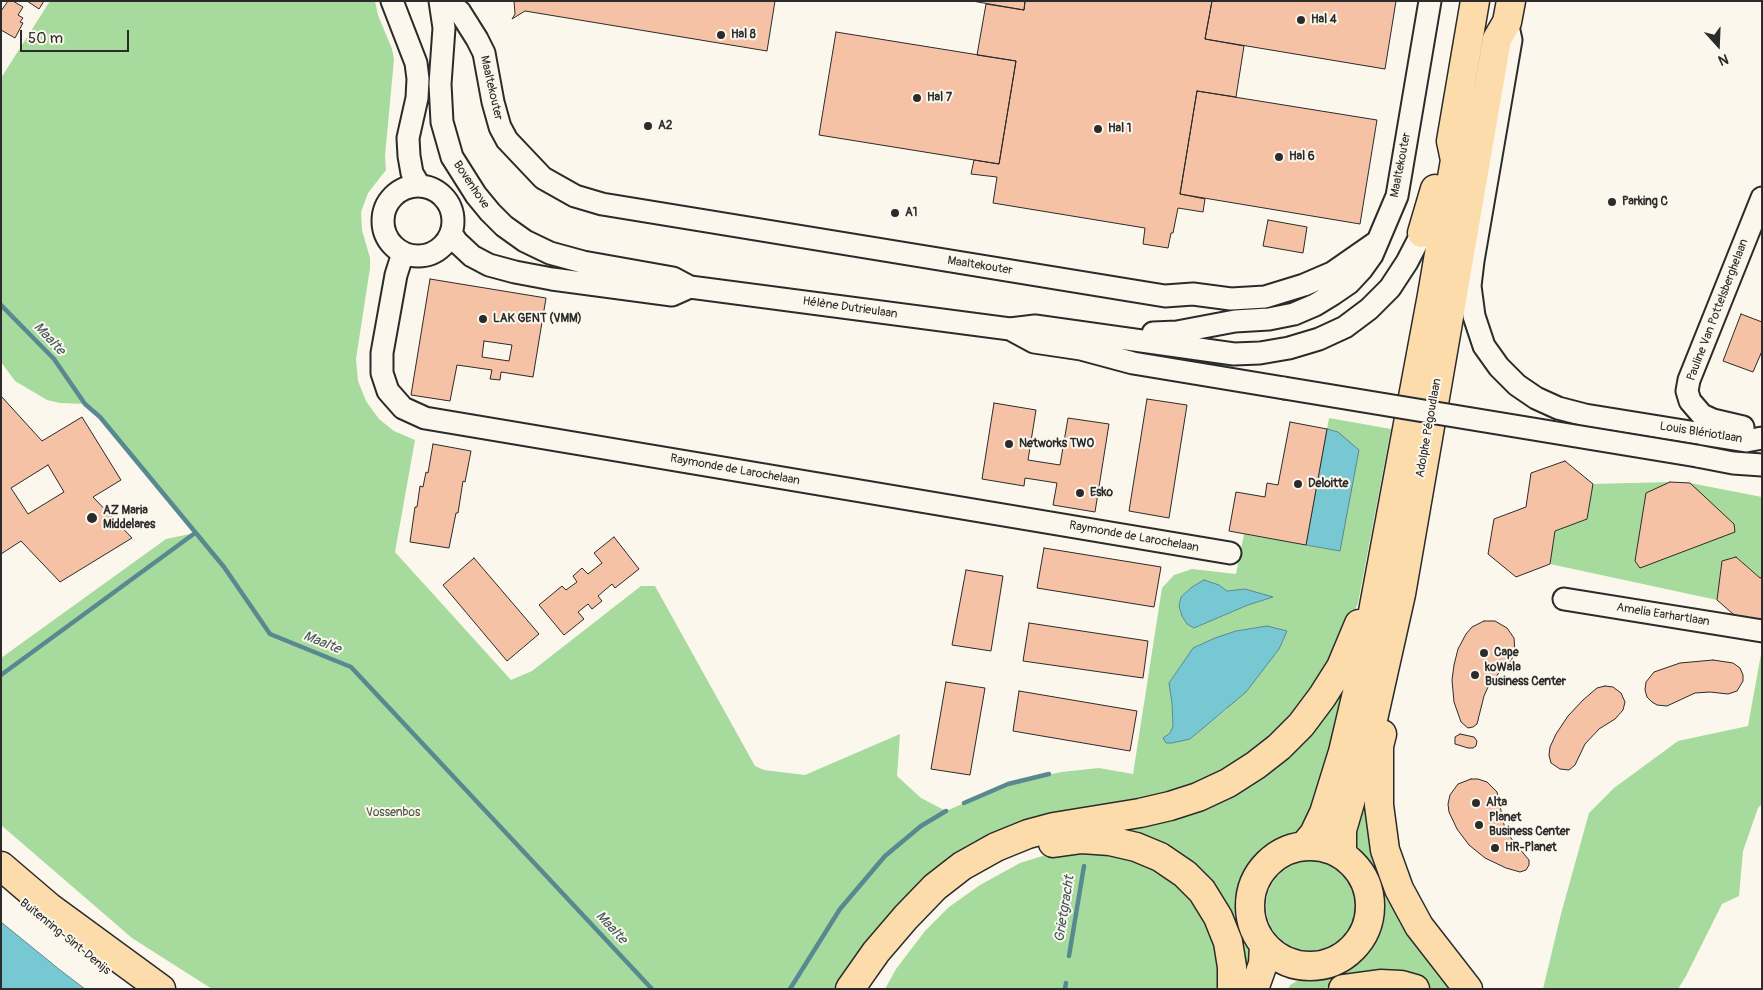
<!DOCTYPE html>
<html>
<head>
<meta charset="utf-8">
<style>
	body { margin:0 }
	#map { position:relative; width:1763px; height:990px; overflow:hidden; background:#fbf7ec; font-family:Pangolin,sans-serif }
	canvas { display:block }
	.frame { position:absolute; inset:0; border:2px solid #2b2b2b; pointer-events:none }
	.north { position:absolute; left:1693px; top:20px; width:50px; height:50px; -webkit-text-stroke:4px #fbf7ec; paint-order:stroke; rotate:160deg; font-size:14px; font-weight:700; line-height:20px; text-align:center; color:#2b2b2b }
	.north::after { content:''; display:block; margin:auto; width:18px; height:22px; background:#2b2b2b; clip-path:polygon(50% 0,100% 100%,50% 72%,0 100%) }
	.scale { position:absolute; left:20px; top:30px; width:109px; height:22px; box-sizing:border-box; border:2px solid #2b2b2b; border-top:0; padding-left:6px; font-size:15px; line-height:18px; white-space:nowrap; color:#2b2b2b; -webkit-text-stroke:4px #fbf7ec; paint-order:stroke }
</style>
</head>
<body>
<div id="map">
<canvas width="1763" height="990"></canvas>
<div class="frame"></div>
<div class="north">N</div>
<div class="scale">50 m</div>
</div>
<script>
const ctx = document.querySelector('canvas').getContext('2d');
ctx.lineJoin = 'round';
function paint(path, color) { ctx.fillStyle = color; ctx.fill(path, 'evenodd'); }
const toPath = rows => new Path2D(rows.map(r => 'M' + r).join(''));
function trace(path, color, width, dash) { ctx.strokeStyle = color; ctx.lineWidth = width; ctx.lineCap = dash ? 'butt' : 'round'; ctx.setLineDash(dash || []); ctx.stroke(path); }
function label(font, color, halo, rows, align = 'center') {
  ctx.font = font + ' Pangolin,sans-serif'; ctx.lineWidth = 4; ctx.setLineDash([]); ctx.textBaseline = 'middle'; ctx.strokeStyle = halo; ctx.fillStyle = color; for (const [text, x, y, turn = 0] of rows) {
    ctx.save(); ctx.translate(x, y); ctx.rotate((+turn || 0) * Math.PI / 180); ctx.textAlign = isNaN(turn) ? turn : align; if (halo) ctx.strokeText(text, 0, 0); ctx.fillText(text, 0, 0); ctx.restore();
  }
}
paint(toPath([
	[50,1,375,1,378,15,392,49,394,59,385,156,386,170,368,193,361,212,362,230,370,258,370,268,356,359,358,381,366,401,379,419,394,431,415,440,395,552,511,680,532,671,641,586,655,586,755,766,764,770,805,775,900,734,897,776,921,798,946,811,1008,784,1061,772,1099,768,1133,774,1162,588,1174,575,1192,569,1236,574,1244,534,1340,551,1338,432,1327,429,1329,418,1391,429,1358,603,1333,663,1273,741,1195,789,1025,826,840,989,212,989,132,938,1,825,1,658,166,539,195,533,100,417,86,404,60,403,47,400,15,381,1,362,1,78],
	[1219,585,1227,591,1245,589,1272,597,1248,605,1194,628,1187,623,1182,616,1179,606,1181,597,1192,587],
	[1267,626,1272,628,1226,710,1208,723,1190,739,1163,738,1170,733,1173,726,1172,703,1169,683,1193,648,1215,638,1236,631],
	[1670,482,1690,483,1762,497,1762,577,1760,578,1736,557,1722,561,1717,600,1550,564,1555,531,1587,519,1593,484],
	[1355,650,1344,700,1309,822,1301,832,1276,841,1261,852,1246,873,1239,889,1238,915,1252,955,1244,989,1229,925,1112,834,1141,820,1209,801],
	[1761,654,1762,804,1758,808,1743,851,1739,896,1722,904,1686,976,1678,989,1543,989,1561,914,1589,813,1614,788,1678,741,1748,726],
	[1373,754,1373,814,1459,989,1434,989,1403,979,1349,979,1322,989,1288,989,1290,985,1301,979,1336,973,1355,961,1371,943,1379,923,1381,900,1375,878,1359,854,1354,837],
	[1111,850,1159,869,1195,900,1213,930,1222,989,885,989,896,969,925,931,949,907,980,885,1020,863,1052,853],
	'1266 906a45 45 0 1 1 90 0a45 45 0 1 1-90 0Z'
]), '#a6db9d');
const water = toPath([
	[1327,429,1338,432,1359,450,1340,551,1306,545,1327,429],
	[1204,580,1219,585,1227,591,1245,589,1273,597,1248,605,1194,628,1187,624,1182,616,1179,606,1181,597,1192,587,1204,580],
	[1267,626,1287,631,1279,649,1246,692,1190,739,1172,743,1166,743,1163,738,1170,733,1173,726,1172,703,1169,683,1193,648,1215,638,1236,631,1267,626],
	[1,922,60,970,85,989,1,989,1,922]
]);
paint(water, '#78c8d4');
trace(water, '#598990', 1);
trace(toPath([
	[1,305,54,359,85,404,100,417,224,567,270,634,351,667,652,989],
	[1,675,195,533],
	[964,803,1008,784,1049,774],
	[1069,956,1084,866],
	[790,989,840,909,885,856,921,826,946,811],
	[1065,989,1066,983]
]), '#598990', 4.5);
const building = toPath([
	[8,1,13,1,23,7,18,15,23,18,20,22,23,23,15,38,1,30,1,11,8,1],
	[27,1,44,1,39,9,27,1],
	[514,1,775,1,767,51,525,11,512,19,515,14,514,1],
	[972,1,1025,1,1024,10,972,1],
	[1025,1,1212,1,1205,39,1244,46,1236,97,1197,91,1180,194,1205,199,1203,212,1178,208,1173,233,1171,233,1168,248,1143,244,1145,228,993,203,997,177,971,174,974,160,999,164,1016,61,977,55,986,4,1024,10,1025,1],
	[1212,1,1396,1,1385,69,1205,39,1212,1],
	[836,32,1016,61,999,164,819,135,836,32],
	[1197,91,1377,120,1360,224,1180,194,1197,91],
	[1268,220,1307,227,1303,253,1263,246,1268,220],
	[430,279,546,298,533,377,501,372,500,380,490,379,492,370,457,365,450,401,411,395,430,279],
	[484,341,512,345,509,361,482,357,484,341],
	[1741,314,1762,322,1762,351,1753,372,1723,361,1741,314],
	[1,396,42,441,82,417,121,480,93,497,132,538,60,582,21,541,1,554,1,396],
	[48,465,64,492,28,514,11,488,48,465],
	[1147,399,1187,405,1169,518,1129,511,1147,399],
	[994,403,1036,410,1028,460,1060,465,1068,418,1109,424,1095,512,1053,505,1057,483,1025,478,1024,486,982,479,994,403],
	[1290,422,1327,429,1306,545,1229,531,1236,492,1265,497,1267,483,1278,485,1290,422],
	[433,444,471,451,465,482,463,481,458,513,456,513,449,548,410,542,415,507,417,507,420,486,423,487,426,472,428,473,433,444],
	[1565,461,1593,484,1587,519,1555,531,1550,564,1516,577,1488,554,1494,519,1526,507,1531,473,1565,461],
	[1670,482,1690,483,1734,524,1735,532,1640,568,1635,561,1646,493,1670,482],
	[614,537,639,569,615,588,612,584,598,596,602,601,592,609,588,604,578,612,584,619,564,635,539,605,562,586,566,590,577,582,573,576,582,568,588,574,602,563,594,553,614,537],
	[1044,548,1161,567,1154,607,1037,588,1044,548],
	[1736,557,1760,578,1762,577,1762,623,1740,620,1717,600,1722,561,1736,557],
	[474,558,539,634,507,661,443,585,474,558],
	[966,570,1003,576,991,651,952,645,966,570],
	[1484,621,1495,621,1507,628,1514,638,1515,652,1511,661,1498,674,1488,687,1484,696,1477,724,1473,727,1468,728,1461,722,1454,702,1452,680,1454,665,1458,649,1466,634,1472,627,1484,621],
	[1029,623,1148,641,1143,678,1023,661,1029,623],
	[1713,660,1733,663,1740,668,1743,675,1743,681,1737,691,1728,694,1710,692,1695,693,1667,706,1657,705,1652,702,1647,697,1645,690,1646,682,1654,672,1680,663,1713,660],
	[946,682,985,688,970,775,931,769,946,682],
	[1605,686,1613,687,1621,693,1625,702,1623,710,1615,719,1599,729,1585,744,1575,765,1569,770,1560,769,1551,763,1549,755,1550,747,1556,734,1568,716,1583,700,1597,688,1605,686],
	[1019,691,1137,711,1130,751,1013,731,1019,691],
	[1460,734,1474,737,1477,741,1476,746,1473,748,1468,748,1455,744,1455,737,1460,734],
	[1471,779,1478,779,1487,782,1497,792,1505,829,1513,841,1529,860,1529,865,1526,870,1520,872,1506,868,1485,858,1469,845,1457,829,1449,812,1448,804,1450,795,1458,784,1471,779]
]);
paint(building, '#f5c2a6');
trace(building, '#2b2b2b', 1);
const minor = toPath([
	[392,1,416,63,418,79,417,98,408,138,409,156,412,173,419,185],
	[440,1,444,28,440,84,442,122,452,157,476,195,490,212,504,226,525,241,550,253,583,262,673,278,690,287,1010,329,1035,326,1234,354,1260,353,1289,348,1319,339,1345,327,1369,309,1390,288,1407,262,1422,233],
	[441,2,452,5,460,12,477,39,484,53,493,102,500,127,507,140,543,178,575,196,602,204,1165,296,1193,294,1231,299,1265,297,1304,285,1332,273,1378,241],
	[1507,22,1511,40,1473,261,1470,286,1474,316,1484,346,1499,367,1517,385,1536,398,1558,408,1585,415,1746,441,1762,438],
	'383 221a35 35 0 1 1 70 0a35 35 0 1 1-70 0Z',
	[451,233,457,242,472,256,489,265,515,272,552,279,672,295,690,287],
	[403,253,396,275,382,353,382,373,388,391,403,408,425,418,1230,553],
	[1010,329,1034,342,1081,349,1133,363,1284,388],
	[1153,333,1177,332,1235,321,1269,319,1294,314,1315,305,1333,294,1349,283,1362,269,1372,255,1397,196,1430,1],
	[1743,427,1713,420,1702,415,1690,401,1687,391,1689,380,1762,198],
	[1697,456,1733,463,1762,465],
	[1564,599,1762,631]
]);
const highway = toPath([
	[1422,233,1435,189],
	[1382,734,1379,746,1379,805,1385,850,1399,889,1419,926,1468,989],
	[1053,843,1082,839,1110,841,1136,847,1160,857,1185,874,1202,891,1218,917,1228,942,1232,967,1232,989],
	'1250 906a60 60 0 1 1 120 0a60 60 0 1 1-120 0Z',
	[1304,846,1314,834,1324,813,1343,752,1361,676,1432,295,1455,160,1451,141,1475,1],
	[1342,854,1342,830,1369,737,1401,594,1497,39,1507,22,1511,1],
	[1,866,49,907,161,989],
	[850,989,876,952,906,917,935,887,962,866,996,847,1028,834,1054,827,1140,813,1170,806,1198,797,1228,783,1256,765,1279,747,1301,725,1322,697,1341,667,1359,624],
	[1254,989,1263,964,1264,945],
	[1343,989,1380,984,1401,985,1415,989]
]);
trace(minor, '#2b2b2b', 25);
trace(highway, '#2b2b2b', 31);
trace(minor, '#fbf7ec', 21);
trace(highway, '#fddcac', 28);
const minorBridge = toPath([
	[1284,388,1697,456]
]);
trace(minorBridge, '#2b2b2b', 25, []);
trace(minorBridge, '#fbf7ec', 21);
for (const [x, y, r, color] of [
	[1301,20,5,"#2b2b2b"],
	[721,35,5,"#2b2b2b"],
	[917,98,5,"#2b2b2b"],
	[648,126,5,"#2b2b2b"],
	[1098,129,5,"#2b2b2b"],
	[1279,157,5,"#2b2b2b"],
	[1612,202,5,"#2b2b2b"],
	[895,213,5,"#2b2b2b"],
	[483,319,5,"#2b2b2b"],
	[1009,444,5,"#2b2b2b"],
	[1298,484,5,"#2b2b2b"],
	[1080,493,5,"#2b2b2b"],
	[92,518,6,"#2b2b2b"],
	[1484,653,5,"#2b2b2b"],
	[1475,675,5,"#2b2b2b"],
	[1476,803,5,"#2b2b2b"],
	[1479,825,5,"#2b2b2b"],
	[1495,848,5,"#2b2b2b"]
]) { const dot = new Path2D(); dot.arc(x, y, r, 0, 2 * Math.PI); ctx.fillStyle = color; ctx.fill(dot); trace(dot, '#fbf7ec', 2); }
label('bold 12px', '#2b2b2b', '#fbf7ec', [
	["Hal 4",1311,20],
	["Hal 8",731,35],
	["Hal 7",927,98],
	["A2",658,126],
	["Hal 1",1108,129],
	["Hal 6",1289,157],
	["Parking C",1622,202],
	["A1",905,213],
	["LAK GENT (VMM)",493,319],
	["Networks TWO",1019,444],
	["Deloitte",1308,484],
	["Esko",1090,493],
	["AZ Maria",103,511],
	["Middelares",103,525],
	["Cape",1494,653],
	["koWala",1485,668],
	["Business Center",1485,682],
	["Alta",1486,803],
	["Planet",1489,818],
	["Business Center",1489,832],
	["HR-Planet",1505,848]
], 'left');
label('12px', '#2b2b2b', '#fbf7ec', [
	["Maaltekouter",491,88,77],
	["Maaltekouter",1401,165,-79],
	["Bovenhove",471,185,56],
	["Maaltekouter",980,266,9],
	["Hélène Dutrieulaan",850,308,8],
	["Pauline Van Pottelsberghelaan",1718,310,-69],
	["Adolphe Pégoudlaan",1429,428,-80],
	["Louis Blériotlaan",1701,433,9],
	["Raymonde de Larochelaan",735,470,10],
	["Raymonde de Larochelaan",1134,537,10],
	["Amelia Earhartlaan",1663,615,9],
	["Buitenring-Sint-Denijs",65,937,39]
]);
label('12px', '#4a5748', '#fbf7ec', [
	["Vossenbos",393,813]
]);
label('italic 14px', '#425a5e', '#fbf7ec', [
	["Maalte",49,339,47],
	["Maalte",322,643,22],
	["Grietgracht",1065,909,-81],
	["Maalte",611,928,47]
]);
</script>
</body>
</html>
